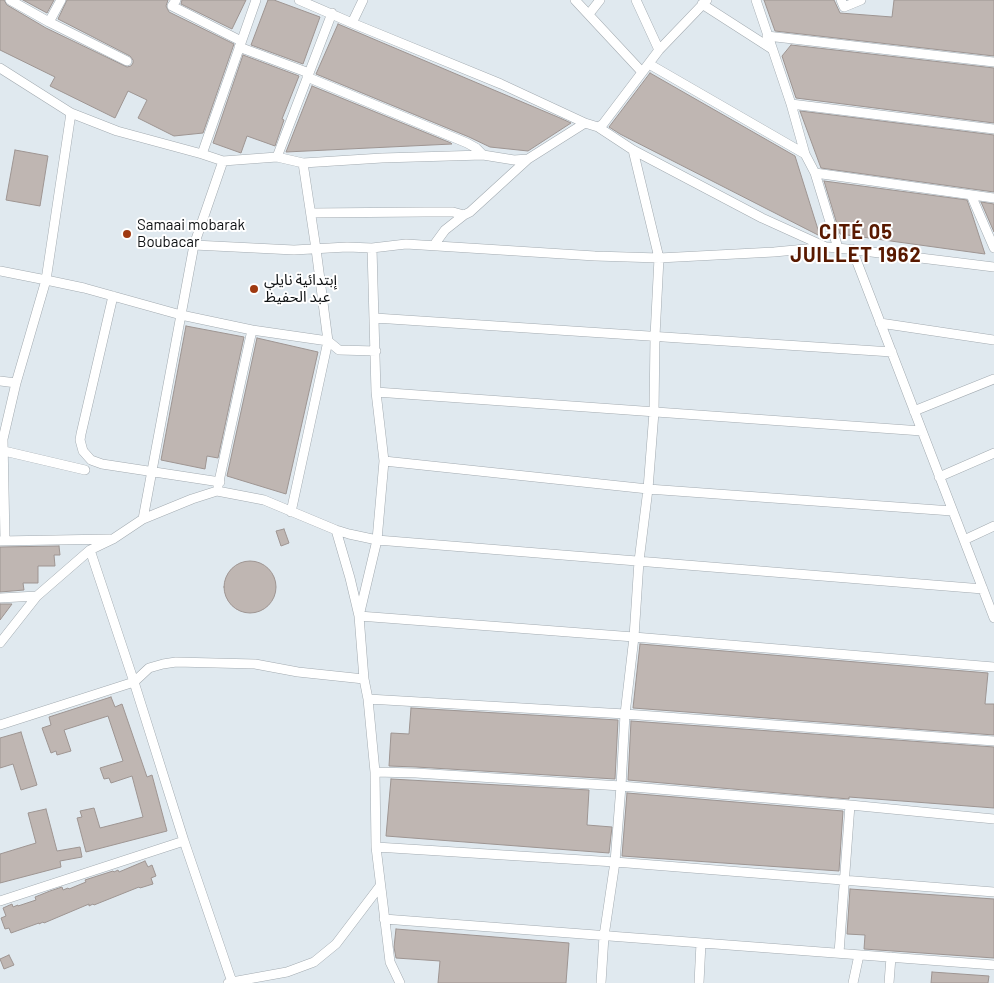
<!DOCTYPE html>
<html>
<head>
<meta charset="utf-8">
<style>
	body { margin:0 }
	canvas { display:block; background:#e0e9ef }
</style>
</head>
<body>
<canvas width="994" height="983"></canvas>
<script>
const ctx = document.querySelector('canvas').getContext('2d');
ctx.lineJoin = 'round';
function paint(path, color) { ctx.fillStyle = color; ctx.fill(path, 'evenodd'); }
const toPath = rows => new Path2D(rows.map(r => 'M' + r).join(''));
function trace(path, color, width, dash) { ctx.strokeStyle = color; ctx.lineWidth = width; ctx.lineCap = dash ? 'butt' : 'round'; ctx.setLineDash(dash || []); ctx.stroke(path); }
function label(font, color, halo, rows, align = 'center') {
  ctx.font = font + ' Barlow,"Noto Sans Arabic",sans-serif'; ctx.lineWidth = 4; ctx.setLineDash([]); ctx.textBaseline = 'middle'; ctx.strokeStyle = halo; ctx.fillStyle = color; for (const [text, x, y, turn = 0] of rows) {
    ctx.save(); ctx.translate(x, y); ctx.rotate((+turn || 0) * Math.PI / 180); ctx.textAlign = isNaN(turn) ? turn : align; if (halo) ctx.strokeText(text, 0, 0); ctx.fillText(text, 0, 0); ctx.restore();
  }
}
const building = toPath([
	[0,0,4,0,7,5,46,28,127,67,131,66,133,63,133,60,130,56,58,19,67,0,168,0,166,6,169,12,234,44,203,133,174,136,138,118,147,100,128,91,115,118,50,86,55,77,0,50,0,0],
	[23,0,54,0,47,13,23,0],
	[182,0,246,0,232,29,181,4,182,0],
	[268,0,274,0,320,17,303,64,251,45,268,0],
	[764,0,834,0,840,13,892,17,894,0,994,0,994,56,775,31,764,0],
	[338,24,560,118,571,123,528,151,490,147,469,137,316,74,338,24],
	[791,45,994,68,994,123,796,98,782,56,791,45],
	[243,55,299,76,282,119,284,120,275,146,247,136,241,153,213,143,243,55],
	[650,73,795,156,820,236,620,134,609,127,650,73],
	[312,86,451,143,452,144,286,152,312,86],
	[800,111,994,135,994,192,821,168,800,111],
	[15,150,48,156,40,206,6,200,15,150],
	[824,181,967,200,972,214,985,254,840,234,824,181],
	[981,202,994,204,994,232,981,202],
	[186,326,244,337,218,458,207,456,205,469,161,460,186,326],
	[257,338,318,352,286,494,227,476,257,338],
	[284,529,289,543,281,546,276,531,284,529],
	[59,546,60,555,54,555,55,566,38,566,38,583,23,583,24,590,0,592,0,547,59,546],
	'224 587a26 26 0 1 1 52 0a26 26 0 1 1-52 0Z',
	[0,604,12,604,0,620,0,604],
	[640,644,988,673,985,704,994,704,994,735,633,708,640,644],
	[111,697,115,707,122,704,147,777,152,775,167,831,86,852,77,818,82,817,80,811,94,808,100,828,143,817,132,776,111,783,109,778,104,779,100,768,123,761,108,716,64,730,71,751,57,755,56,751,51,753,42,728,51,725,49,717,111,697],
	[411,708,618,720,615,779,416,767,389,766,391,733,409,734,411,708],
	[631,721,994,747,994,808,849,797,849,799,628,780,631,721],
	[21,732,37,785,21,790,13,764,0,768,0,738,21,732],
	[391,779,589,790,587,825,612,827,609,853,386,836,391,779],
	[627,793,843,811,839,871,622,856,627,793],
	[46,809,57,851,80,847,82,857,60,861,61,867,0,883,0,854,36,843,28,813,46,809],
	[145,861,148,867,152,865,156,876,151,878,153,884,140,888,139,887,94,905,93,904,89,906,89,904,44,923,43,922,39,924,39,923,11,933,9,928,5,929,1,918,6,916,3,908,12,904,13,907,18,905,18,906,36,900,35,897,50,891,62,887,63,890,68,888,69,889,86,882,85,880,88,879,113,871,114,872,118,870,119,872,145,861],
	[850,889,994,899,994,958,864,949,865,935,847,934,850,889],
	[396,929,569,943,566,983,438,983,440,961,396,958,394,947,396,929],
	[9,955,14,965,4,969,0,959,9,955],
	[932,972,989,976,988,983,931,983,932,972]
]);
paint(building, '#bfb6b2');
trace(building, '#9e9592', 1);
const street = toPath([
	[10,0,49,22,127,61],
	[176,0,172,6,241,41],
	[299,0,352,23,501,84,585,123,598,127,633,150,762,218,826,247],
	[575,0,642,72],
	[636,0,659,50],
	[756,0,791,104,805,154,815,173,838,248],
	[841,0,844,7,861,0],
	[702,4,772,49],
	[589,14,600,0],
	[49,22,61,0],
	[352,23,363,0],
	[767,36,994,62],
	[239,47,309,73],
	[649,64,805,154],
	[0,68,71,113,117,131,202,154,223,161,277,157,303,163,316,249,328,341,291,512],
	[307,77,467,143,476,148,483,155],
	[791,104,994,129],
	[598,127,603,124,659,50,707,0],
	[202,154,256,0],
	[277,157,332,13],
	[303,163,382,158,483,155,514,160,528,159],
	[815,173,994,198],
	[971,195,994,248],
	[311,213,425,212,453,212,464,215],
	[194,245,294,250,347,247,372,248,406,244,595,256,659,258,774,252,827,247,847,249,994,267],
	[434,245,445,230,464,215,470,212,528,159,585,123],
	[372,248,376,392,384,461,377,540,359,616,364,679,368,699,375,772,376,847,390,962,400,983],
	[852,249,994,618],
	[0,271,46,280,84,288,181,315,252,330,328,341,339,350,376,351],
	[113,296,81,434,80,440,83,451,91,460,102,464,220,482],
	[375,318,892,352],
	[880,323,994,340],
	[0,381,16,383],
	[376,392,922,431],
	[914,411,994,379],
	[4,451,85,470],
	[384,461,648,489,952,511],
	[939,477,994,453],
	[218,486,252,330],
	[143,519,194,245,223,161],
	[336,530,350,578,359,616,634,637,994,667],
	[5,540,3,439,16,383,46,280,71,113],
	[964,540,994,526],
	[0,541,110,539],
	[90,550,134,682,184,841,232,982,228,983],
	[0,598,37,596],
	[0,643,37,596,90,550,113,539,143,519,192,499,217,491,264,500,336,530,349,534,377,540,983,589],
	[368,699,625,714,994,741],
	[0,725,134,682,149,668,163,664,176,662,255,664,298,672,364,679],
	[375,772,416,773,621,786,850,805,994,819],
	[376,847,615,862,994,892],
	[0,901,184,841],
	[384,919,994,965],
	[839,953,850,805],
	[232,982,287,972,314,962,336,944,380,886],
	[601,983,604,936,615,862,621,786,625,714,634,637,639,561,648,489,654,412,655,336,659,258,633,150],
	[699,983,701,943],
	[853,983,859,955],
	[889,983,891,957]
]);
trace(street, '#a3abb1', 10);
trace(street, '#fff', 9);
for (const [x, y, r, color] of [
	[127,234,5,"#9f3910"],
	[254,289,5,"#9f3910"]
]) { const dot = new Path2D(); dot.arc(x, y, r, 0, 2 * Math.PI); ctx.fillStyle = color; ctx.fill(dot); trace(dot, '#fff', 2); }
label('15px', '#0d1012', '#fff', [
	["Samaai mobarak",137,225],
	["Boubacar",137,242],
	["إبتدائية نايلي",264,280],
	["عبد الحفيظ",264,297]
], 'left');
ctx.letterSpacing = '1px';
label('bold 20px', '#591900', '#fff', [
	["CITÉ 05",856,232],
	["JUILLET 1962",856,255]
]);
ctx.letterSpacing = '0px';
</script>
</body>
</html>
